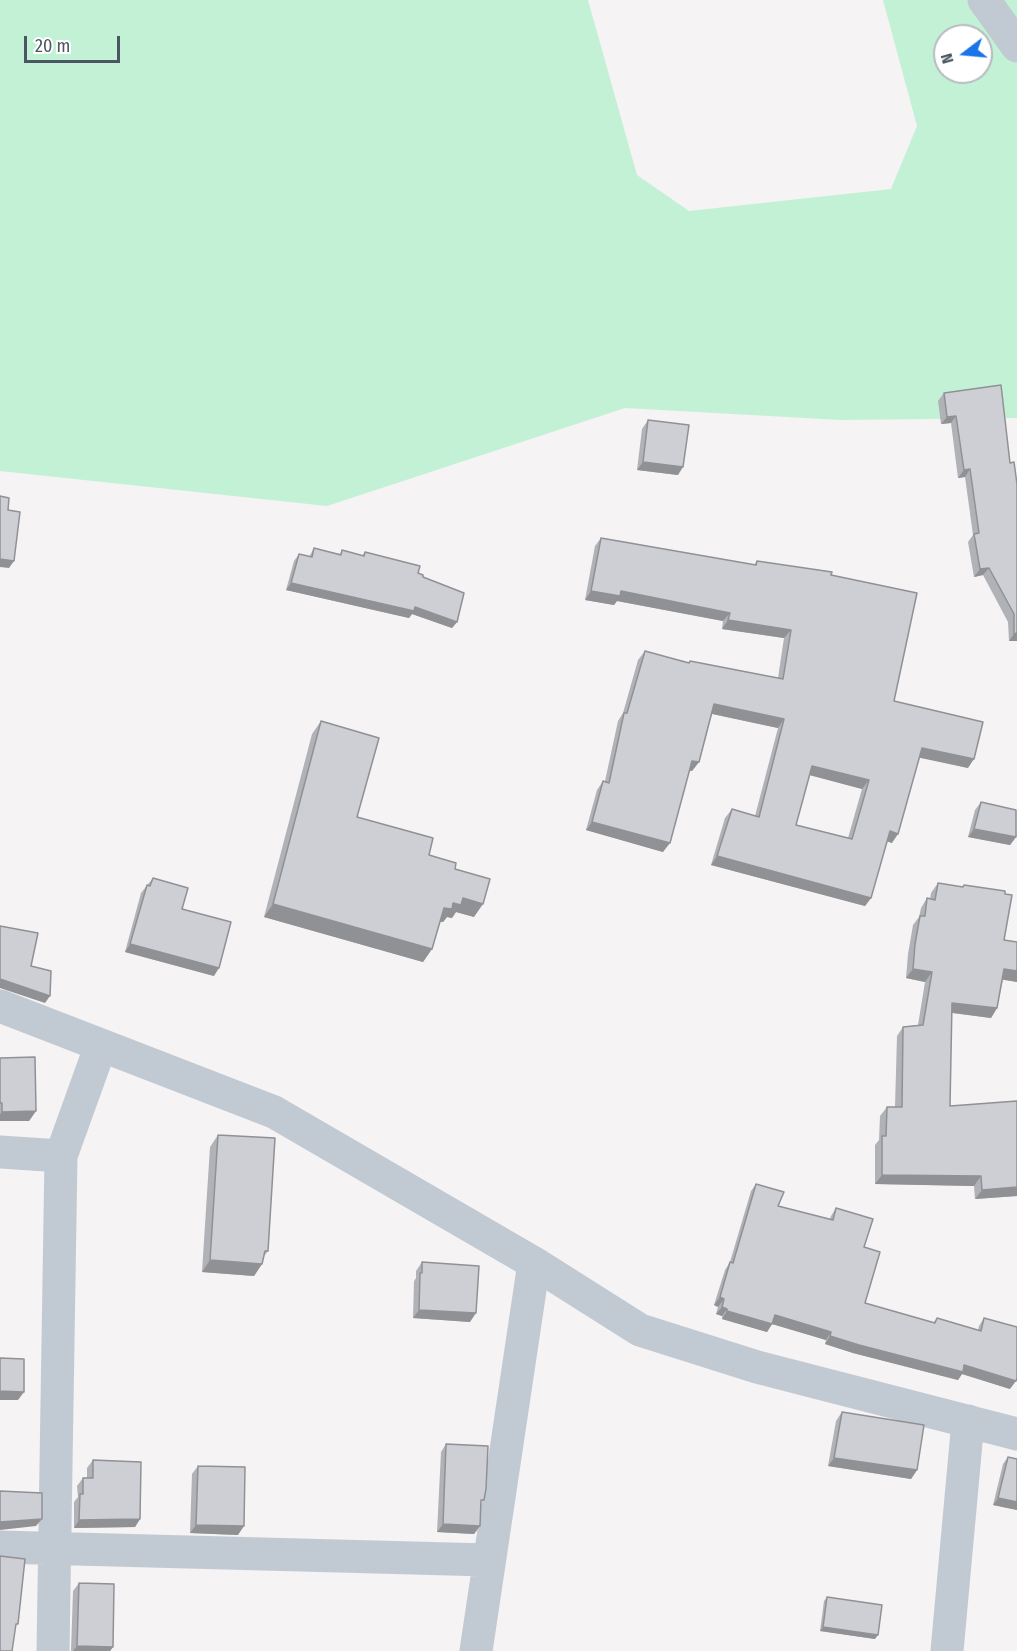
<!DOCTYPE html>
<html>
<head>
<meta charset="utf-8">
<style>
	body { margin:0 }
	#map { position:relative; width:1017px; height:1651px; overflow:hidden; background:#f5f3f3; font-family:"Fira Sans Condensed",sans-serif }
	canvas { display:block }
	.north { position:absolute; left:933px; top:24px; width:60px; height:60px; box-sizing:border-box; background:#fff; border:2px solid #b7bbc0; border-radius:50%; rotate:254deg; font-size:16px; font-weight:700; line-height:24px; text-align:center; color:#4a5661 }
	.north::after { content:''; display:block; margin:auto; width:21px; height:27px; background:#1a73e8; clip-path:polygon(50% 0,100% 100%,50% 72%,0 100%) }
	.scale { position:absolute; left:24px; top:36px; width:96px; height:27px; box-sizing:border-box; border:3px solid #4a5661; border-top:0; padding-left:8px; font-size:18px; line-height:21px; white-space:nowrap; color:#4a5661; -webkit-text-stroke:4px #fff; paint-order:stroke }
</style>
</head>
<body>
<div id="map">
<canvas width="1017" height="1651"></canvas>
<div class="north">N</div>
<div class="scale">20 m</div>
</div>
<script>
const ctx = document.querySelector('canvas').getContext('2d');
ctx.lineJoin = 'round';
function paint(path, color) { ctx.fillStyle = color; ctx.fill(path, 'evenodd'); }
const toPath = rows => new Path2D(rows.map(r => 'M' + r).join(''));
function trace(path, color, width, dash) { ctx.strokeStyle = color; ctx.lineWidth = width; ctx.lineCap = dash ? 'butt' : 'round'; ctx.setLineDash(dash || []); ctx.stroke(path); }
paint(toPath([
	[0,0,588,0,637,175,689,211,891,189,917,126,883,0,1017,0,1017,418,841,420,625,408,327,506,0,471],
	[945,36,981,36,981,72,945,72]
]), '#c3f1d5');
trace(toPath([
	[984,0,1017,46],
	[0,1006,274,1112,534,1263,640,1330,757,1367,1017,1434],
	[0,1152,61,1156],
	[0,1547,488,1560],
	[53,1651,61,1156,101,1045],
	[476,1651,534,1263],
	[947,1651,968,1421]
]), '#c1cad2', 33);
paint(toPath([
	[944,393,1010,463,1017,484,1017,648,1017,641,1009,641,1008,622,983,575,974,577,968,542,973,535,965,477,958,478,951,423,941,424,938,401],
	[648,420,678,475,637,470,642,429],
	[601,538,754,565,757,561,831,575,894,701,968,768,920,757,892,843,887,841,871,898,865,906,711,865,725,818,732,809,755,816,778,728,712,714,699,762,692,771,690,770,663,852,586,830,597,790,603,781,605,781,618,721,623,713,638,660,645,651,688,663,690,661,778,678,784,638,722,629,723,621,617,601,614,605,585,600,595,546],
	[809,775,862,789,848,838,796,825],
	[314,548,340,554,342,550,362,556,365,552,418,573,457,622,452,628,412,614,409,618,286,590,294,561,299,554,309,557],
	[321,721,357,817,455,869,474,917,456,912,452,918,447,917,443,922,440,922,432,949,423,962,264,917,312,734],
	[981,802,1016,837,1010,845,968,837,975,810],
	[153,878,182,909,214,976,125,952,141,893],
	[938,883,962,887,964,885,1004,940,1017,942,1017,982,1003,979,997,1008,991,1018,952,1013,950,1106,1017,1196,975,1199,974,1186,875,1184,875,1145,879,1140,880,1116,887,1107,895,1107,897,1036,903,1027,918,1025,925,982,906,978,908,954,913,925,919,917,921,908,927,898,930,899,931,893],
	[0,1058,36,1111,29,1121,0,1121],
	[218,1135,268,1251,264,1256,262,1264,254,1276,202,1272,210,1147],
	[756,1184,778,1206,830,1219,831,1216,836,1208,864,1247,865,1303,933,1323,937,1318,978,1330,979,1326,984,1318,1010,1389,962,1374,958,1380,853,1353,825,1344,826,1340,772,1324,767,1332,722,1319,722,1316,716,1314,718,1307,714,1305,725,1270,730,1262,751,1191],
	[422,1262,470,1322,413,1318,414,1281,416,1278,416,1271],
	[842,1412,917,1470,911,1479,828,1466,836,1421],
	[446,1444,481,1505,480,1526,474,1534,437,1532,441,1452],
	[1008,1457,1017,1510,993,1505,1003,1464],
	[93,1460,140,1519,135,1527,74,1528,74,1502,78,1497,77,1486,83,1478,87,1478,87,1468],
	[198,1466,238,1535,190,1533,192,1474],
	[79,1583,113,1647,110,1651,71,1651,73,1591],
	[827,1597,875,1639,820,1631,824,1601]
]), '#b0b2b7');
paint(toPath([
	[956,416,951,423,941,424,947,417],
	[643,462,683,467,678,475,637,470],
	[970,469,965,477,958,478,964,470],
	[0,559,14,561,9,568,0,567],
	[989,568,983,575,974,577,980,569],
	[291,583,415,607,457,622,452,628,412,614,409,618,286,590],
	[591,591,621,591,730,613,723,621,617,601,614,605,585,600],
	[728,620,791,630,784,638,722,629],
	[1017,633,1017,641,1009,641,1014,634],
	[714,704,784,719,778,728,708,713],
	[922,748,974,759,968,768,916,757],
	[692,761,699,762,692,771,686,770],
	[812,766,869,780,862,789,806,774],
	[592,822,670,843,663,852,586,830],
	[974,829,1016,837,1010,845,968,837],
	[890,831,898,834,892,843,883,840],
	[717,856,871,898,865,906,711,865],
	[463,898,483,904,474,917,456,912,452,918,447,917,443,922,435,921,444,908],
	[273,904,432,949,423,962,264,917],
	[130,944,219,968,214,976,125,952],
	[913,969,932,972,925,982,906,978],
	[1004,969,1017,971,1017,982,998,979],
	[0,979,50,996,45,1003,0,988],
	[952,1003,997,1008,991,1018,946,1012],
	[36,1111,29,1121,0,1121,0,1114,2,1112],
	[882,1175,981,1176,974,1186,875,1184],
	[1017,1187,1017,1196,975,1199,982,1190],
	[210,1260,262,1264,254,1276,202,1272],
	[720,1297,724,1299,718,1307,714,1305],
	[722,1307,727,1309,722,1316,716,1314],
	[419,1310,476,1313,470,1322,413,1318],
	[727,1311,775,1315,831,1332,826,1340,772,1324,767,1332,722,1319],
	[830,1336,964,1365,1016,1381,1010,1389,962,1374,958,1380,853,1353,825,1344],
	[0,1391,24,1392,18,1400,0,1400],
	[834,1458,917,1470,911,1479,828,1466],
	[998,1498,1017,1502,1017,1510,993,1505],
	[42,1519,36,1526,0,1530,0,1522],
	[140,1519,135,1527,74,1528,79,1520],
	[443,1524,480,1526,474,1534,437,1532],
	[196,1525,244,1526,238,1535,190,1533],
	[823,1627,878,1635,875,1639,820,1631],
	[77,1646,113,1647,110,1651,73,1651]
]), '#909195');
const building = toPath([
	[1001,385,1010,463,1014,462,1017,484,1017,633,1014,634,1014,614,989,568,980,569,974,534,979,533,970,469,964,470,956,416,947,417,944,393,1001,385],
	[648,420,689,425,683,467,643,462,648,420],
	[0,496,9,498,8,510,20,512,14,561,0,559,0,496],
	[601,538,756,565,757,561,832,572,831,575,917,593,894,701,983,722,974,759,922,748,898,834,890,831,871,898,717,856,732,809,759,817,784,719,714,704,699,762,692,761,670,843,592,822,603,781,609,783,624,713,627,713,645,651,689,663,690,661,783,679,791,630,728,620,730,613,621,591,620,596,591,591,601,538],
	[812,766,869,780,852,839,796,825,812,766],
	[314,548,341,555,342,550,364,556,365,552,420,566,418,573,423,575,423,577,464,593,457,622,415,607,414,611,291,583,299,554,312,557,314,548],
	[321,721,379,738,357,817,433,838,429,855,456,863,455,869,490,879,483,904,463,898,461,905,453,903,452,909,444,908,432,949,273,904,321,721],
	[981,802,1016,810,1016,837,974,829,981,802],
	[153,878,188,888,182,909,231,922,219,968,130,944,147,885,150,886,153,878],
	[938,883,963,887,964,885,1005,891,1005,894,1012,895,1004,940,1017,942,1017,971,1004,969,997,1008,952,1003,950,1106,1017,1101,1017,1187,982,1190,981,1176,882,1175,882,1136,886,1136,887,1107,902,1107,903,1027,923,1025,932,972,913,969,915,944,920,916,925,916,927,898,935,900,938,883],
	[0,926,38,933,31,966,51,971,50,996,0,979,0,926],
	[35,1057,36,1111,2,1112,2,1103,0,1103,0,1058,35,1057],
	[218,1135,275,1138,268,1251,265,1251,262,1264,210,1260,218,1135],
	[756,1184,784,1192,778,1206,833,1220,836,1208,873,1219,864,1247,880,1252,865,1303,935,1323,937,1318,981,1331,984,1318,1017,1327,1017,1378,1016,1381,964,1365,963,1372,859,1345,830,1336,831,1332,775,1315,772,1324,727,1311,727,1309,722,1307,724,1299,720,1297,730,1262,733,1263,756,1184],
	[422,1262,479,1266,476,1313,419,1310,420,1273,422,1273,422,1262],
	[0,1358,24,1359,24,1392,0,1391,0,1358],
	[842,1412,924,1425,917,1470,834,1458,842,1412],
	[446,1444,488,1446,486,1489,484,1500,481,1500,480,1526,443,1524,446,1444],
	[1008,1457,1017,1459,1017,1502,998,1498,1008,1457],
	[93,1460,141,1462,140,1519,79,1520,80,1494,83,1494,83,1478,93,1478,93,1460],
	[198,1466,245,1467,244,1526,196,1525,198,1466],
	[0,1491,42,1493,42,1519,0,1522,0,1491],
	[0,1556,25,1559,18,1624,16,1624,12,1651,0,1651,0,1556],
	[79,1583,114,1584,113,1647,77,1646,79,1583],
	[827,1597,882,1605,878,1635,823,1627,827,1597]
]);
paint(building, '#cdcfd5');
trace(building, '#909195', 1.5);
</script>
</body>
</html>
